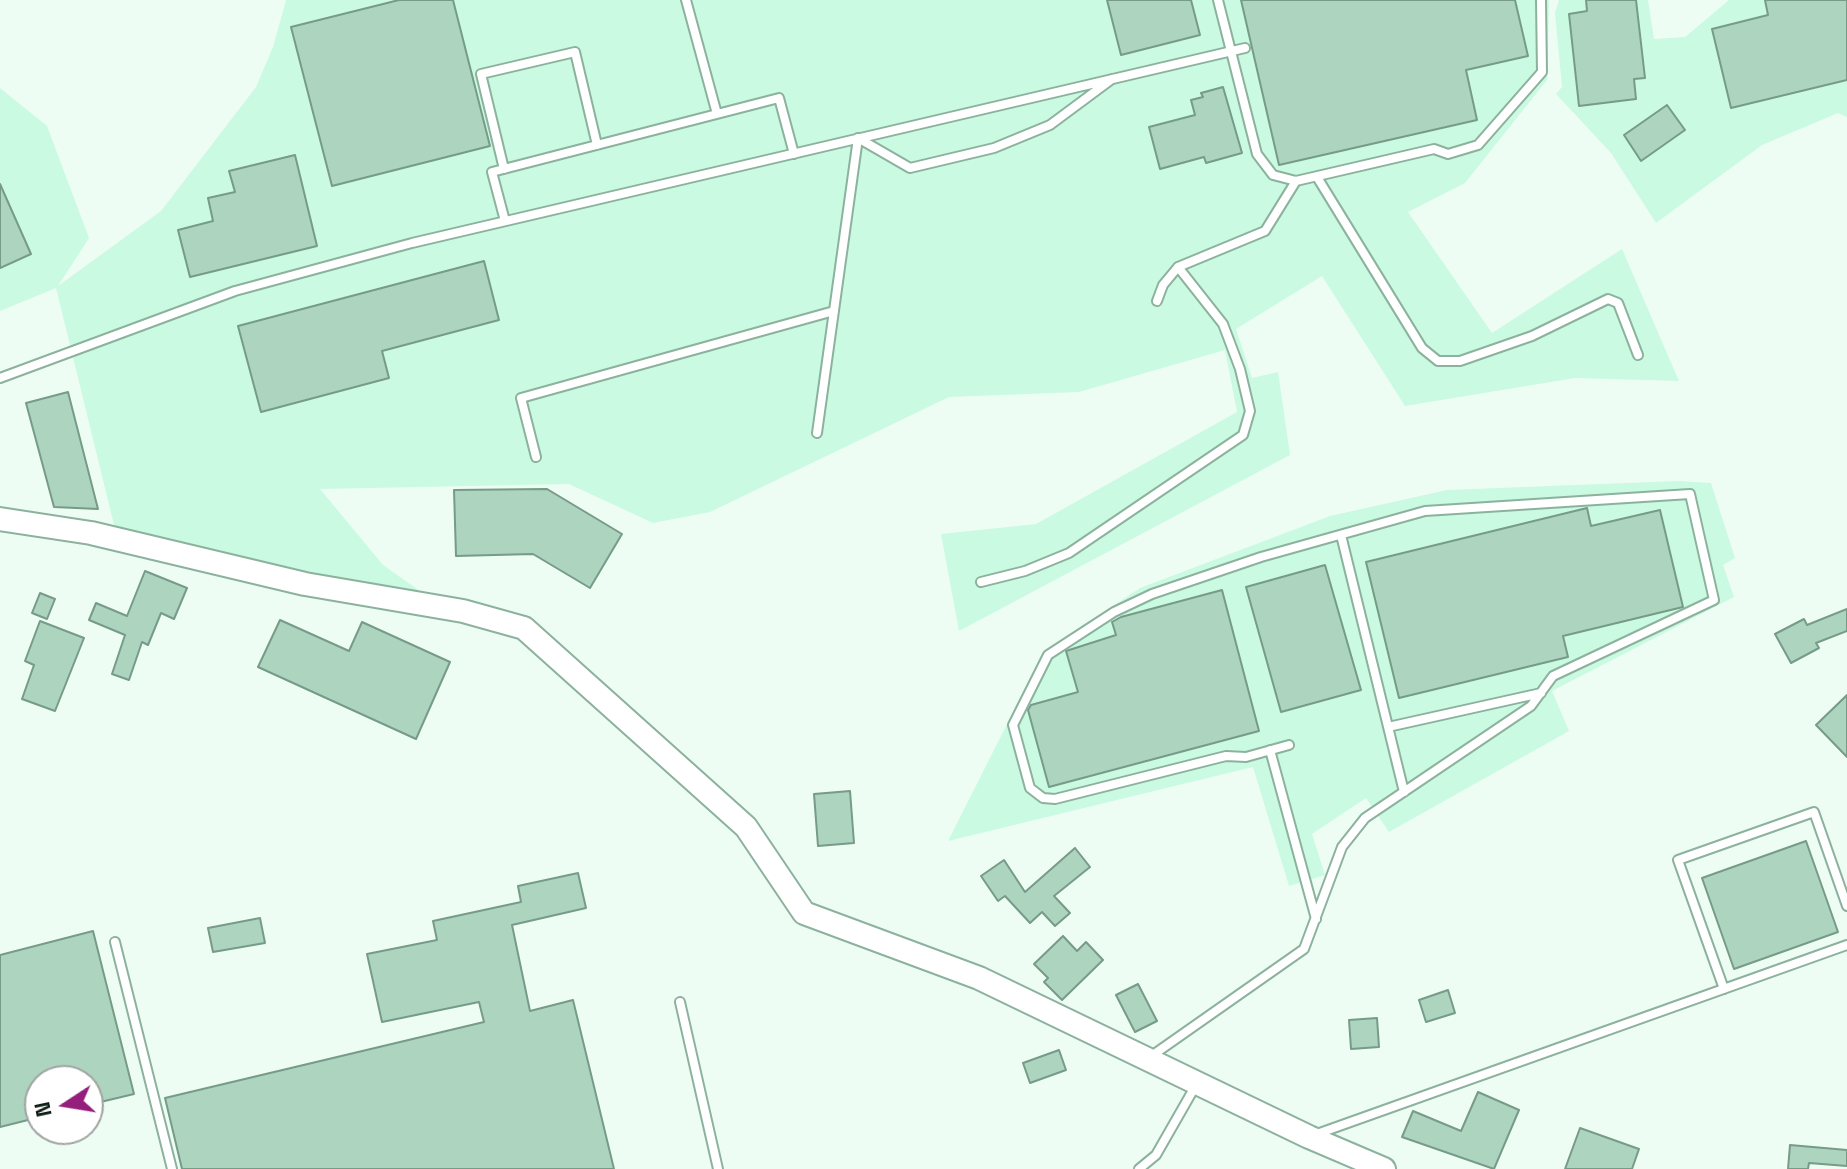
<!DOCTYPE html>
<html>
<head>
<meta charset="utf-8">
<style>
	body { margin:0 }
	#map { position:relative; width:1847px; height:1169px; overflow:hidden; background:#eefdf4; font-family:"Space Grotesk",sans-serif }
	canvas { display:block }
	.north { position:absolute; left:24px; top:1065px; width:80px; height:80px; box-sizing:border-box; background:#fff; border:2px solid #9fa5a2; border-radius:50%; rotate:258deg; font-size:22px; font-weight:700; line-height:32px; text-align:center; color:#0e1d16 }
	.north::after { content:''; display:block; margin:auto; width:28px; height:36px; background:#941f7c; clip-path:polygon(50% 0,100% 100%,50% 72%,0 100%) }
</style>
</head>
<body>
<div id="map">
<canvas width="1847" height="1169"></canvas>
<div class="north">N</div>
</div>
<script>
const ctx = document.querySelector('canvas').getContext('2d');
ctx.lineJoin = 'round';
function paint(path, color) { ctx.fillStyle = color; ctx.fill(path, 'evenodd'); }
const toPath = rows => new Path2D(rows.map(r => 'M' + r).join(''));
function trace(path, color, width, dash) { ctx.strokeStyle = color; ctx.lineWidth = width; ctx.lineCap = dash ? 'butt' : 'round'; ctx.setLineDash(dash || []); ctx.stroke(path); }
paint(toPath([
	[286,0,1549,0,1547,80,1465,183,1408,212,1492,333,1622,249,1679,381,1575,378,1405,406,1322,276,1236,329,1252,378,1278,372,1290,455,959,631,941,534,1036,524,1237,412,1225,350,1079,392,949,397,710,512,653,523,569,484,320,489,383,565,430,598,324,578,115,529,56,288,0,311,0,88,47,126,89,238,58,286,161,211,256,87,273,47],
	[1559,0,1648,0,1654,39,1685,37,1729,0,1847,0,1847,117,1838,113,1762,145,1656,223,1611,153,1556,94,1562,87,1555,13],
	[1678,481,1711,483,1735,558,1723,565,1734,597,1552,691,1569,731,1389,832,1366,798,1312,834,1325,875,1289,886,1253,767,948,841,1043,653,1140,588,1330,516,1447,490]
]), '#cafae1');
const building = toPath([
	[399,0,453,0,490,146,332,186,291,27,399,0],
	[1107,0,1191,0,1200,35,1121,55,1107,0],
	[1241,0,1515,0,1528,56,1466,70,1477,120,1279,165,1241,0],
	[1586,0,1636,0,1645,78,1634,79,1636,99,1579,106,1569,14,1587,11,1586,0],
	[1765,0,1847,0,1847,80,1731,108,1712,29,1768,15,1765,0],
	[1223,87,1242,153,1206,163,1204,157,1160,169,1149,127,1195,115,1191,100,1203,97,1201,93,1223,87],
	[1667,105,1685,130,1641,161,1624,135,1667,105],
	[295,155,317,246,190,277,178,230,213,221,208,198,235,192,229,171,295,155],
	[0,184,31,254,0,268,0,184],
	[484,261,499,320,382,351,389,378,261,412,238,326,484,261],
	[68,392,98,509,54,507,26,403,68,392],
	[547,489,622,534,590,588,533,554,456,556,454,490,547,489],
	[1587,508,1591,526,1660,510,1683,607,1563,636,1568,657,1399,698,1366,562,1587,508],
	[1325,565,1361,690,1281,712,1246,587,1325,565],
	[145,571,187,588,174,619,161,613,148,645,142,642,129,680,112,674,125,635,89,620,96,603,127,616,145,571],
	[1222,590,1259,731,1049,787,1028,710,1031,705,1078,692,1066,651,1116,635,1112,622,1121,617,1222,590],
	[40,593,55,599,47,619,32,613,40,593],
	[1847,609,1847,631,1816,643,1819,648,1791,663,1775,634,1804,619,1807,625,1847,609],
	[280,620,349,651,362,622,450,662,416,739,258,667,280,620],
	[40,621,84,638,55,711,22,699,34,665,25,661,40,621],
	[1847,695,1847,757,1816,725,1847,695],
	[850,791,854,843,818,846,814,794,850,791],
	[1806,841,1838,932,1734,969,1702,878,1806,841],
	[1075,848,1090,867,1054,896,1070,913,1055,926,1042,912,1030,923,1005,896,998,901,981,876,1004,860,1025,892,1075,848],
	[578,873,586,908,512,925,530,1011,573,1000,614,1169,182,1169,165,1098,484,1022,479,1002,382,1022,367,954,437,940,433,921,521,902,518,886,578,873],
	[260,918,265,943,213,952,208,928,260,918],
	[93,931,134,1094,88,1105,88,1081,40,1081,40,1117,0,1127,0,955,93,931],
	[1063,936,1077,951,1086,942,1103,960,1062,1000,1044,982,1048,978,1034,964,1063,936],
	[1138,984,1157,1021,1135,1032,1116,995,1138,984],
	[1448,990,1455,1013,1426,1022,1419,1000,1448,990],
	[1377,1018,1379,1047,1351,1049,1349,1020,1377,1018],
	[1059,1050,1066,1070,1030,1083,1023,1063,1059,1050],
	[1478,1092,1519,1110,1494,1169,1402,1137,1413,1111,1461,1131,1478,1092],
	[1580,1128,1639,1149,1632,1169,1565,1169,1580,1128],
	[1790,1145,1847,1150,1847,1166,1809,1163,1808,1169,1788,1169,1790,1145]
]);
paint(building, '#add4bf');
trace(building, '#769b87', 2);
const lane = toPath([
	[686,0,717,114],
	[1218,0,1257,154,1273,175,1296,181,1434,149,1448,154,1478,145,1542,72,1541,0],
	[504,169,481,74,575,52,597,145],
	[1317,177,1422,348,1438,361,1460,361,1532,336,1608,299,1618,303,1638,355],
	[505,221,492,172,779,98,794,154],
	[1157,301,1163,285,1178,267,1265,231,1296,181],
	[0,378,235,291,412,243,1245,48],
	[817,433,858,138,910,168,994,148,1050,125,1112,79],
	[536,457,521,398,834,311],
	[1341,535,1404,792],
	[981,582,1025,571,1069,553,1243,435,1250,411,1240,369,1223,324,1178,267],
	[1388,727,1541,693],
	[1270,750,1316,919],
	[115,942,172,1169],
	[1724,989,1678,860,1814,812,1847,906],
	[680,1002,718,1169],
	[1150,1057,1304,949,1342,847,1365,818,1531,706,1553,676,1714,600,1690,494,1425,511,1261,557,1152,594,1114,612,1048,655,1013,725,1030,788,1043,798,1055,799,1226,756,1246,757,1289,745],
	[1314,1135,1847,945],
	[1139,1169,1156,1155,1196,1085]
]);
const secondary = toPath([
	[0,519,91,533,305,584,463,611,524,628,746,827,804,913,979,978,1309,1137,1384,1169]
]);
trace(lane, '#8cb29e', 12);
trace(secondary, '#8cb29e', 26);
trace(lane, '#fff', 8);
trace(secondary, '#fff', 22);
</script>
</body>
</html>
